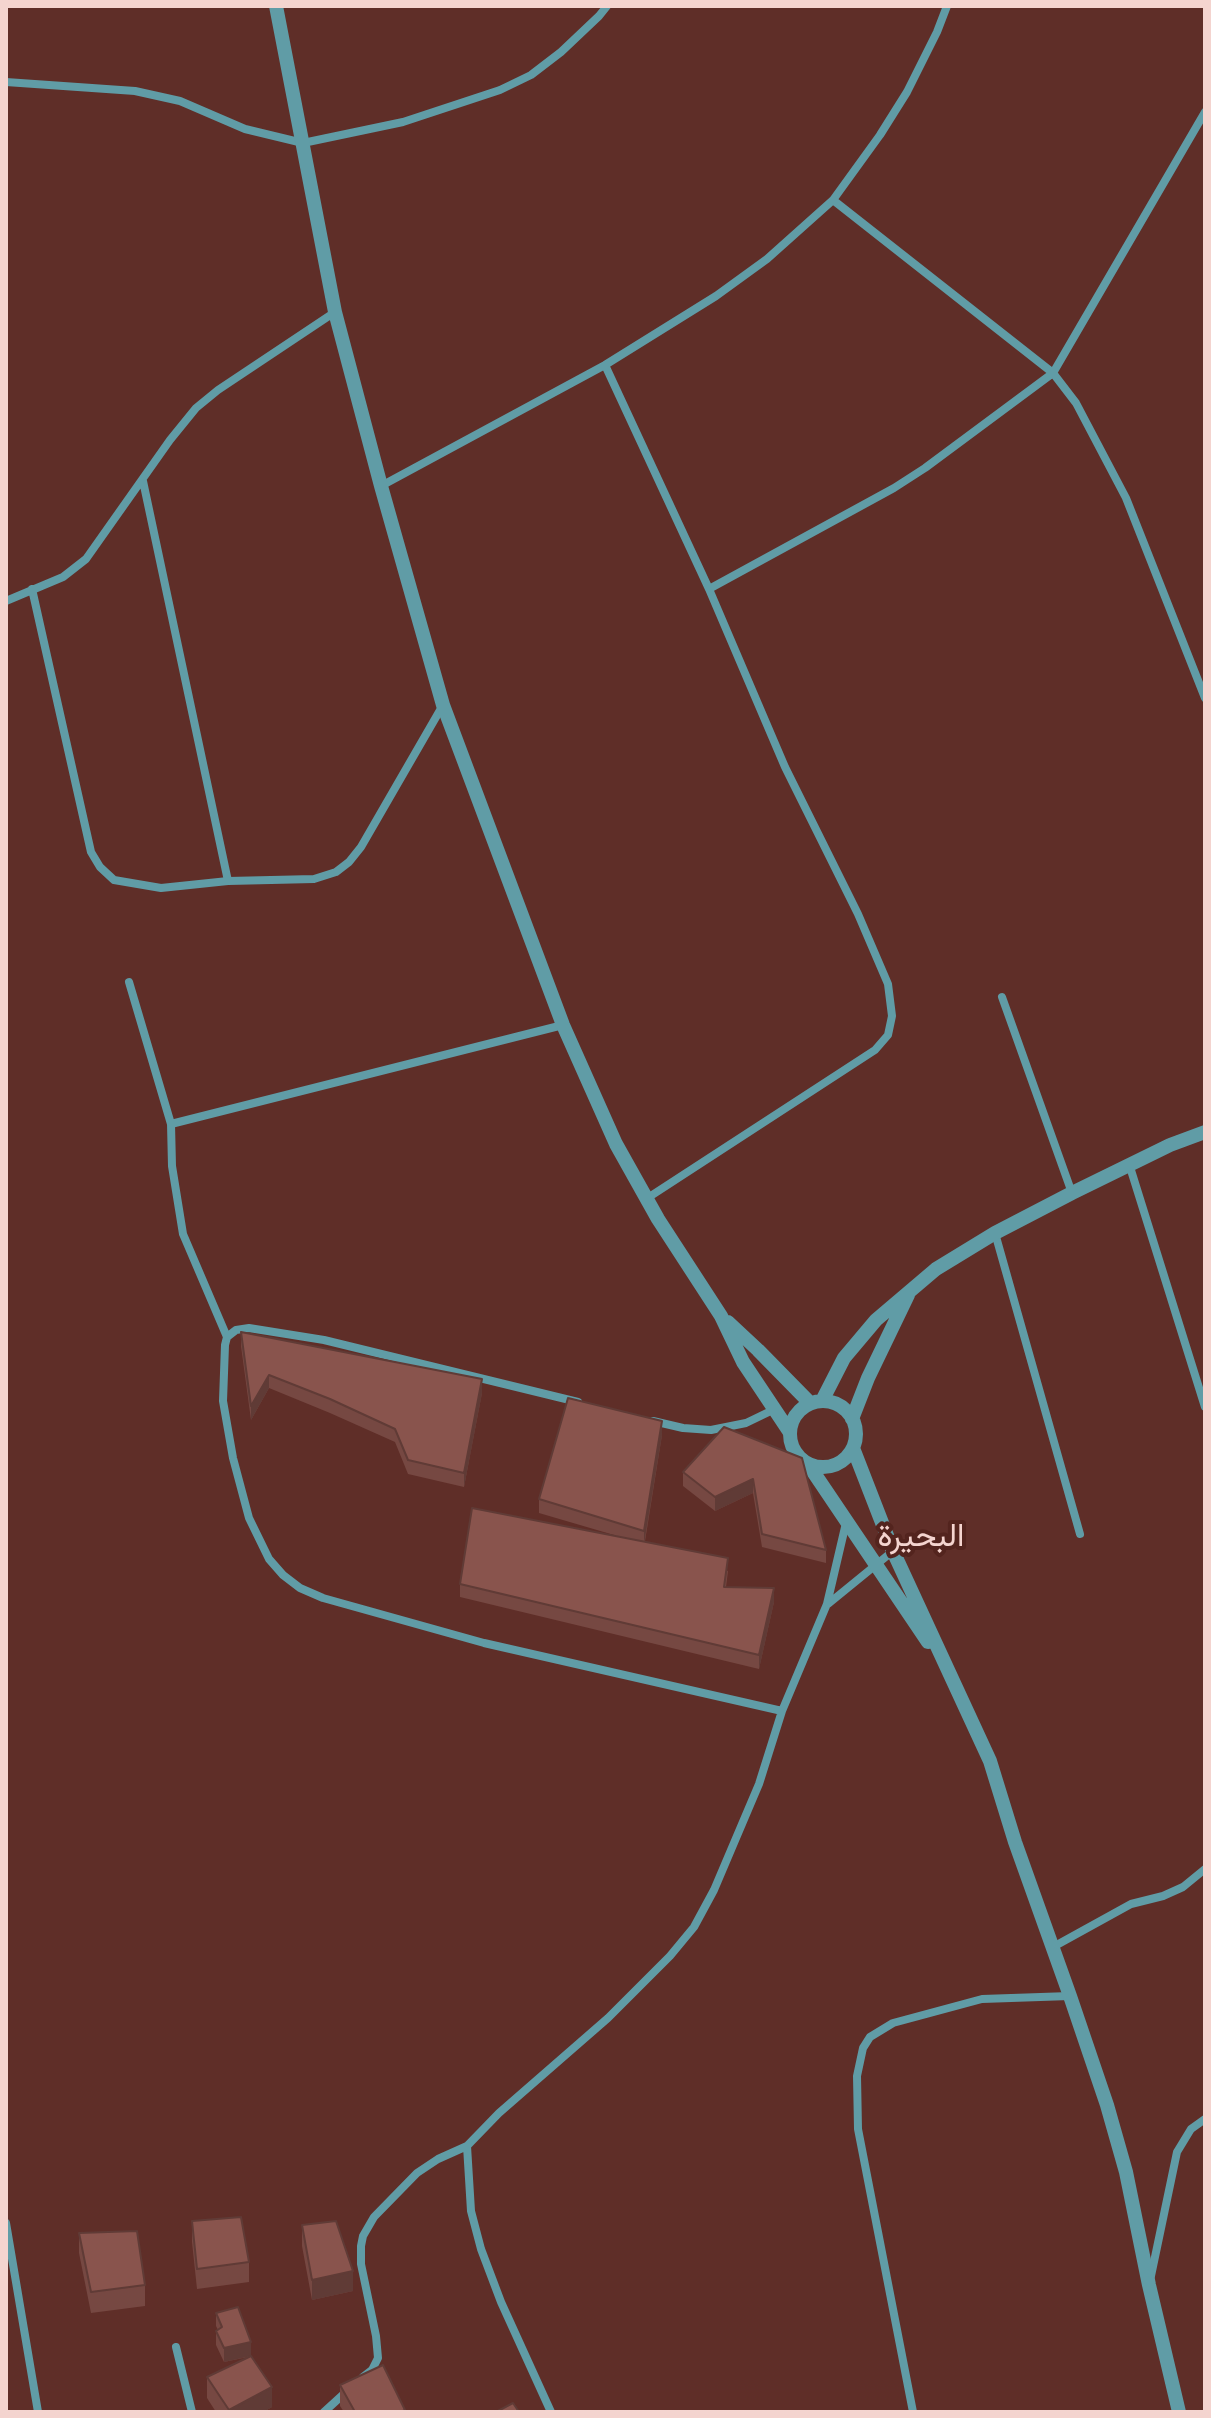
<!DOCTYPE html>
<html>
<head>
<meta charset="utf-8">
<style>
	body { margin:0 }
	#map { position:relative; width:1211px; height:2418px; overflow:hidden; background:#5f2e28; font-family:Figtree,sans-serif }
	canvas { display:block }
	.frame { position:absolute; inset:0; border:8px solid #f4d4cf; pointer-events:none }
</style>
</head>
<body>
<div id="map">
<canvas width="1211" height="2418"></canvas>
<div class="frame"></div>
</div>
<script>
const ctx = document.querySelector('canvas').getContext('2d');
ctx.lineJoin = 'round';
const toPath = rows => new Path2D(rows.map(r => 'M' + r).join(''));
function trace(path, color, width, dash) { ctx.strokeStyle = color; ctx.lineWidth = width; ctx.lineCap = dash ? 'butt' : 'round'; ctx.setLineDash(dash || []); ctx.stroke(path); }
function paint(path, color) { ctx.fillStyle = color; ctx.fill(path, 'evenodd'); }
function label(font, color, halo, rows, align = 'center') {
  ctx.font = font + ' Figtree,Vazirmatn,sans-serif'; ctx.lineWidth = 8; ctx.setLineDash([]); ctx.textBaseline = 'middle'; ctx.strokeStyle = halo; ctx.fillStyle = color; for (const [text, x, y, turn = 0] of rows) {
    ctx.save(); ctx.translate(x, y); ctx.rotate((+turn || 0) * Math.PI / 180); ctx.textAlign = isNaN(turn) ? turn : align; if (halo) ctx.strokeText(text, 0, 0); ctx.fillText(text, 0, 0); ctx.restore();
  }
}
trace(toPath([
	[6,82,135,91,180,101,245,129,303,143,403,122,500,90,531,75,561,52,599,16,607,6],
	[833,200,1053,373,1076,403,1126,498,1205,698],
	[605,365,709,589,785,767,858,914,888,984,892,1016,888,1035,875,1050,646,1199],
	[143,481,228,881,314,879,336,872,349,862,361,847,443,705],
	[381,486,605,365,716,296,767,259,833,200,880,135,907,92,937,32,947,6],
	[32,589,91,852,100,867,114,880,161,888,228,881],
	[709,589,894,488,925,468,1053,373,1205,112],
	[6,601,63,577,86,559,170,440,196,408,218,390,335,312],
	[129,982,171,1124],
	[1002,997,1072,1193],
	[1130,1167,1205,1407],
	[995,1233,1080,1534],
	[227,1337,183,1234,172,1166,171,1124,563,1025],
	[578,1402,324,1340,249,1328,236,1330,227,1337,225,1345,223,1401,233,1458,249,1518,269,1559,283,1575,300,1588,323,1598,484,1643,782,1711],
	[653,1421,683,1428,711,1430,746,1423,775,1409],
	[828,1604,893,1551],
	[1053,1947,1131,1904,1163,1896,1183,1887,1205,1869],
	[6,2223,38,2412],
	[1151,2276,1177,2152,1191,2129,1205,2119],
	[176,2347,192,2412],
	[363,2377,372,2370,378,2358,376,2336,361,2264,361,2246,363,2236,374,2217,417,2173,438,2159,467,2146],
	[324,2412,347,2391],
	[551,2412,501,2302,481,2249,471,2211,467,2146,499,2113,608,2018,670,1956,694,1927,714,1890,759,1784,782,1711,827,1604,846,1523],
	[913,2412,858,2129,857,2076,863,2048,870,2037,893,2023,982,1999,1070,1996]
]), '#609ca6', 8);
trace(toPath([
	[276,6,335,312,381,486,443,705,563,1025,616,1144,658,1219,721,1316,743,1362,789,1431],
	[728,1322,758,1350,810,1403],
	[822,1401,844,1358,876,1320,936,1269,995,1233,1072,1193,1170,1145,1205,1132],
	'790 1434a33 33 0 1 1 66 0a33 33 0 1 1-66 0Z',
	[852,1419,868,1378,908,1295],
	[853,1448,893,1551,990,1761,1015,1842,1070,1996,1107,2105,1126,2172,1149,2285,1179,2412],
	[808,1464,928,1642]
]), '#609ca6', 14);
paint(toPath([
	[241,1332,482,1393,464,1487,408,1474,395,1442,330,1413,269,1388,251,1420,241,1346],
	[724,1427,826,1550,826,1563,762,1547,753,1493,715,1511,683,1486,683,1472],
	[662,1435,645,1541,728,1571,726,1587,774,1602,759,1669,460,1597,460,1584,614,1535,539,1513,539,1499],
	[192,2221,249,2262,249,2282,197,2289,192,2242],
	[302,2225,353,2291,312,2300,302,2246],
	[79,2233,145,2285,145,2306,91,2313,79,2253],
	[216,2313,251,2356,272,2407,263,2412,216,2412,207,2398,207,2377,248,2357,224,2362,216,2345,216,2331,218,2330,216,2326],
	[340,2385,405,2412,344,2412,340,2406]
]), '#764842');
paint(toPath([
	[269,1375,269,1388,251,1420,251,1406],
	[482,1379,482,1393,464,1487,464,1473],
	[662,1421,662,1435,644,1544,644,1531],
	[753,1479,753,1493,715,1511,715,1497],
	[774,1588,774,1602,759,1669,759,1655],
	[353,2271,353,2291,312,2300,312,2280],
	[251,2342,251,2356,224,2362,224,2348],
	[272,2387,272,2407,263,2412,229,2412,229,2410]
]), '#603b36');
const building = toPath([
	[241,1332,482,1379,464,1473,408,1460,395,1429,330,1399,269,1375,251,1406,241,1332],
	[568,1398,662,1421,644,1531,539,1499,568,1398],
	[724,1427,802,1458,826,1550,762,1534,753,1479,715,1497,683,1472,724,1427],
	[472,1508,728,1558,724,1587,774,1588,759,1655,460,1584,472,1508],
	[241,2217,249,2262,197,2269,192,2221,241,2217],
	[336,2221,353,2271,312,2280,302,2225,336,2221],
	[137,2231,145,2285,91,2292,79,2233,137,2231],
	[238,2307,251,2342,224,2348,216,2331,222,2327,216,2313,238,2307],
	[251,2356,272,2387,229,2410,207,2377,251,2356],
	[383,2365,405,2410,401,2412,355,2412,340,2385,383,2365],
	[513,2403,519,2412,496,2412,513,2403]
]);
paint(building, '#89544d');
trace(building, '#603b36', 2);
label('32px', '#f4d4cf', '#53241e', [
	["البحيرة",921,1537]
]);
</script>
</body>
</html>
